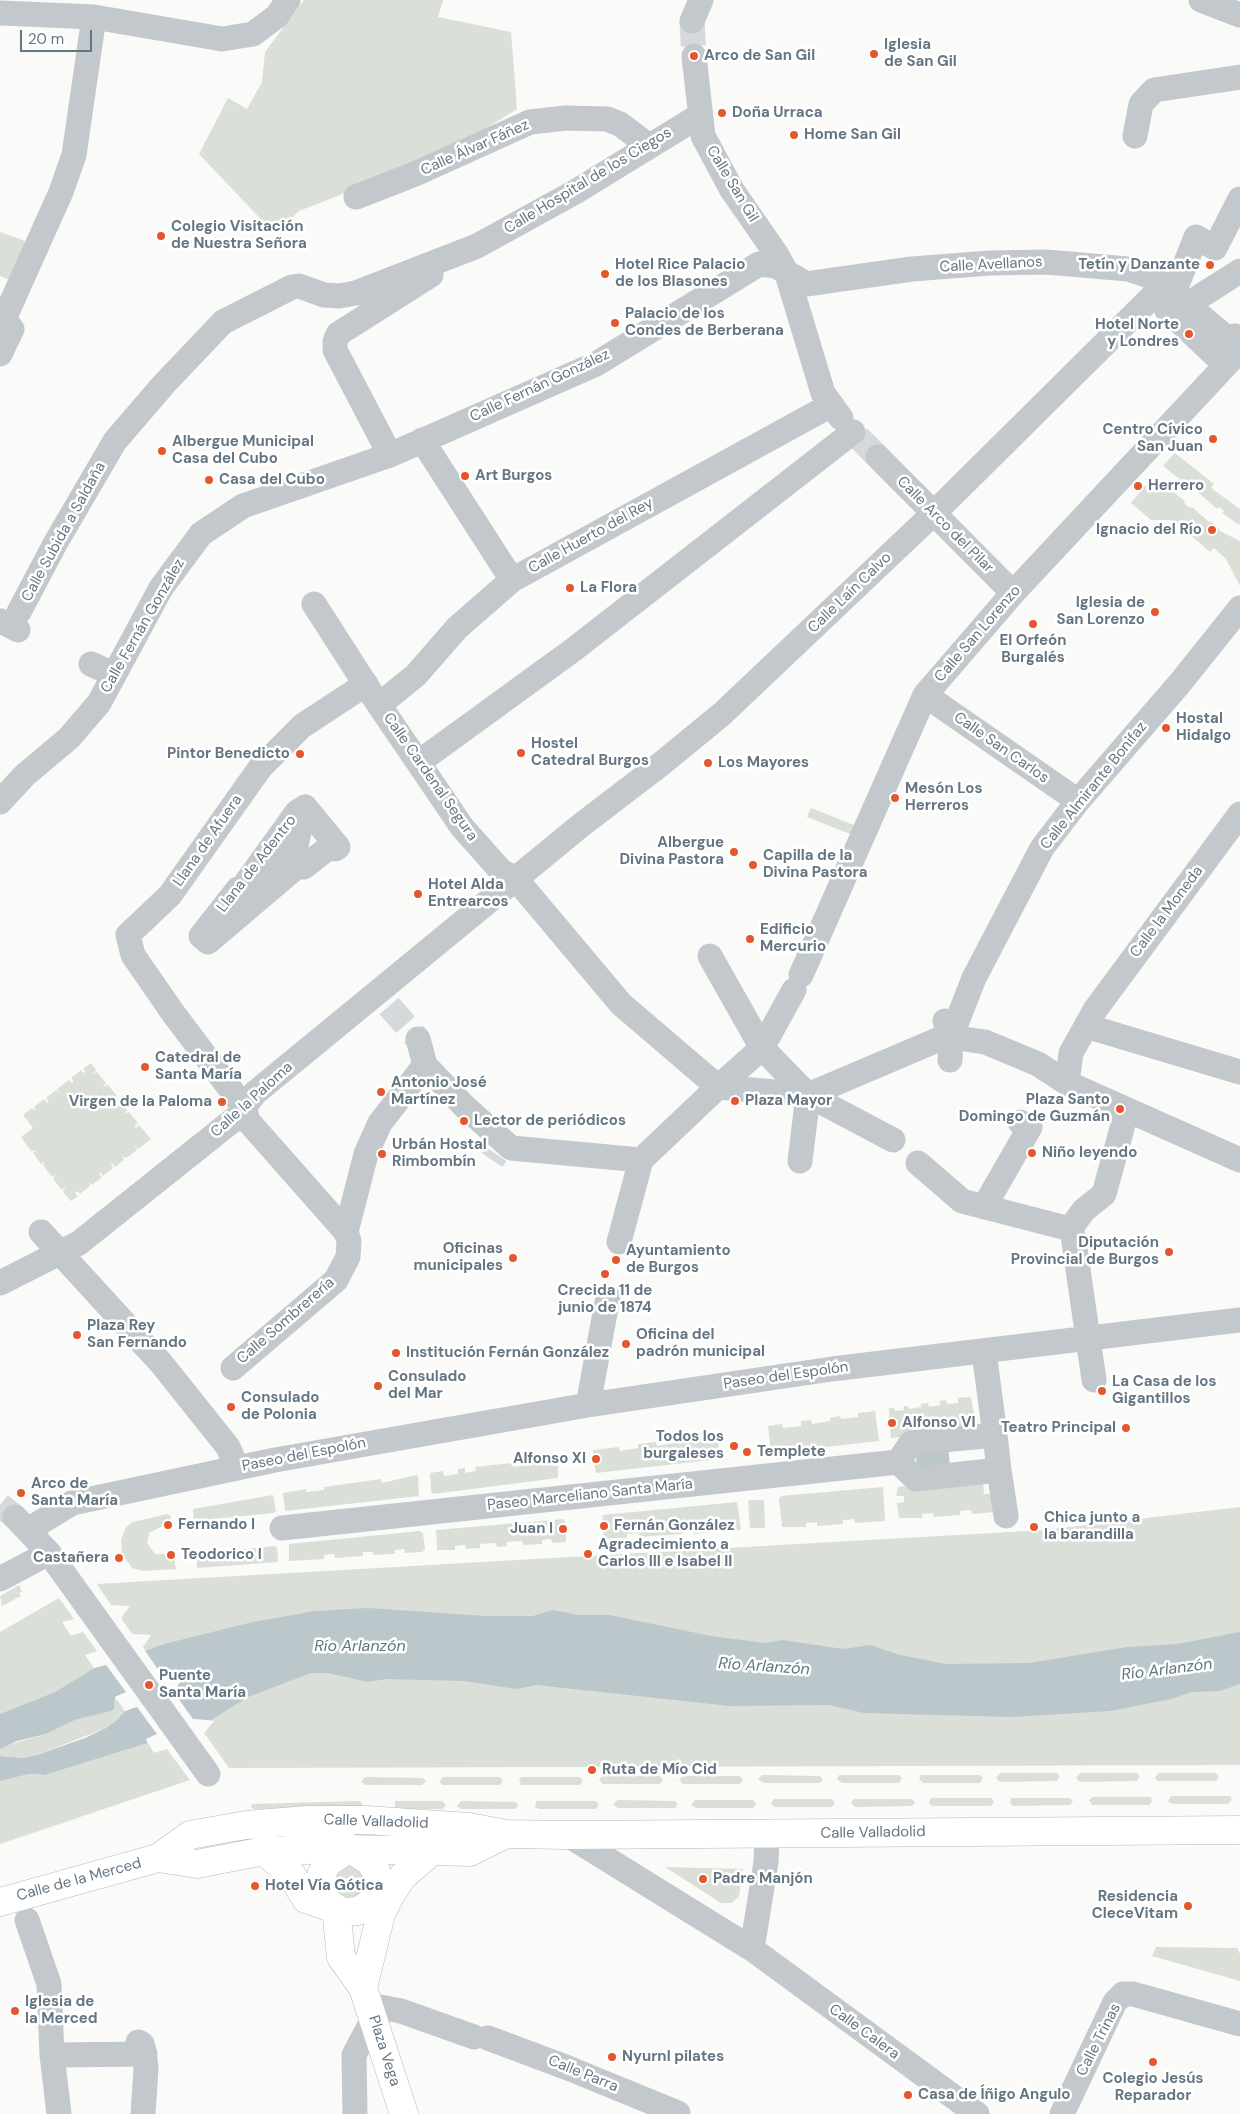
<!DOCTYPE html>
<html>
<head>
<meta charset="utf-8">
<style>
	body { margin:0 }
	#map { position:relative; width:1240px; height:2114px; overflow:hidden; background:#fafaf8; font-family:"DM Sans",sans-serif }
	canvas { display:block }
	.scale { position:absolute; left:20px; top:30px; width:72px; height:22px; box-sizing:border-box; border:2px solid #657683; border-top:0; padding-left:6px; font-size:15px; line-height:18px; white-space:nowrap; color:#657683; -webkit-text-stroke:4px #fff; paint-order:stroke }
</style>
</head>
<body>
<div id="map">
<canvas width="1240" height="2114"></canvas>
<div class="scale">20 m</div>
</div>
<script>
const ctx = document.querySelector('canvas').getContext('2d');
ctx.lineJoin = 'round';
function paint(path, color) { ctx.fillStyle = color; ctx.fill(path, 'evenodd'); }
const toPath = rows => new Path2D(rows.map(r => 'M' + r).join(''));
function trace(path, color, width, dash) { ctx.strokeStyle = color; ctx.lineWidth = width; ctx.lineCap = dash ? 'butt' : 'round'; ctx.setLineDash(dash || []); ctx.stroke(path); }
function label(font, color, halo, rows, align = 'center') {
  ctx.font = font + ' "DM Sans",sans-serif'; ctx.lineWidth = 5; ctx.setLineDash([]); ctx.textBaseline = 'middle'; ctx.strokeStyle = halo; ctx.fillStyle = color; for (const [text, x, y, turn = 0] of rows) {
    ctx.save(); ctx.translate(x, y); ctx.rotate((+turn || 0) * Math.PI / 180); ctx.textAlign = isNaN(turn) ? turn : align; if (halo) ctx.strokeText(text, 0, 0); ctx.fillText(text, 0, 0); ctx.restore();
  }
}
paint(toPath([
	[304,0,443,0,438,17,511,32,517,109,485,129,348,192,299,211,275,234,199,154,228,98,247,109,262,82,265,52],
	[0,232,25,241,10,280,0,276],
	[1175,453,1214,484,1211,488,1240,509,1240,524,1238,524,1222,513,1224,511,1219,507,1217,509,1183,479,1181,480,1163,466],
	[1153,477,1185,501,1184,503,1190,508,1192,507,1209,522,1210,521,1217,526,1220,531,1240,541,1240,586,1226,559,1214,548,1210,552,1178,524,1170,520,1151,520,1131,503],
	[811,808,859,827,855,836,807,817],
	[91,1063,96,1070,93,1074,97,1072,106,1083,103,1086,108,1085,117,1096,114,1101,118,1098,127,1110,125,1114,129,1112,138,1123,134,1126,136,1128,139,1125,151,1139,138,1149,134,1146,137,1150,126,1158,122,1156,124,1160,115,1167,112,1163,111,1165,113,1168,103,1176,101,1172,99,1174,102,1177,92,1185,89,1182,90,1186,80,1194,77,1191,75,1193,78,1196,71,1201,63,1192,66,1187,62,1190,53,1179,56,1174,52,1177,43,1165,45,1161,41,1164,33,1153,36,1150,31,1151,21,1137,33,1128,23,1115,32,1108,36,1111,34,1107,44,1099,47,1103,49,1101,46,1098,56,1090,60,1093,57,1089,69,1080,72,1083,74,1082,71,1078,81,1070,84,1073,86,1072,83,1069],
	[971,1397,976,1426,974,1429,891,1438,890,1427,896,1426,896,1418,889,1418,889,1408,894,1408,895,1411,904,1410,904,1406,908,1406,909,1409,921,1407,921,1404,928,1403,929,1407,940,1405,940,1401,946,1400,947,1404,958,1403,958,1398],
	[875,1411,879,1441,771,1453,768,1426,782,1424,783,1428,801,1426,801,1421,811,1420,812,1424,830,1421,830,1418,840,1416,841,1419,858,1417,858,1413],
	[717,1434,720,1459,596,1473,594,1461,601,1460,599,1454,593,1455,593,1450,619,1447,620,1451,638,1448,638,1444,656,1442,657,1446,675,1443,675,1439,694,1437,695,1441,712,1438,712,1435],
	[556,1457,557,1461,551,1461,551,1466,558,1466,558,1478,433,1494,431,1491,430,1473,443,1471,444,1476,458,1474,458,1469,465,1468,465,1473,476,1471,475,1467,512,1463,513,1467,528,1465,528,1461,536,1459,537,1463,549,1461,549,1458],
	[416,1475,418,1476,419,1496,285,1511,283,1493,306,1489,306,1492,324,1490,324,1487,381,1479,382,1483],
	[979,1479,983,1482,984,1494,993,1494,995,1512,972,1514,971,1510,960,1511,960,1515,934,1517,933,1513,922,1514,922,1518,899,1518,897,1503,904,1502,904,1496,896,1496,898,1487],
	[883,1487,885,1521,855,1523,854,1519,843,1520,843,1524,817,1526,817,1522,806,1523,806,1527,782,1527,779,1499,781,1496],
	[273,1495,276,1511,274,1513,194,1521,193,1509],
	[750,1500,764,1500,765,1528,750,1528,748,1502],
	[737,1502,741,1530,732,1530,731,1526,720,1527,720,1531,694,1534,693,1529,682,1530,682,1534,639,1537,638,1533,627,1534,627,1538,604,1539,603,1530,610,1529,609,1522,602,1522,603,1515],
	[1240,1507,1240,1765,229,1768,204,1733,214,1721,193,1719,183,1679,163,1677,143,1647,151,1635,132,1634,121,1618,130,1606,111,1605,97,1584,1044,1530],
	[167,1514,170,1515,171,1522,149,1533,147,1543,155,1554,168,1554,168,1557,174,1557,176,1569,143,1571,132,1568,122,1554,121,1540,126,1527,133,1522],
	[564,1519,565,1526,558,1527,559,1533,566,1533,566,1542,552,1543,551,1539,542,1540,542,1544,523,1545,522,1541,507,1542,507,1546,497,1547,496,1543,480,1544,480,1548,466,1549,465,1545,455,1546,455,1550,437,1550,436,1530],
	[420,1531,423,1534,425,1549,422,1552,405,1553,404,1549,395,1550,395,1554,373,1555,373,1552,363,1552,363,1556,335,1558,334,1554,324,1555,324,1559,289,1561,289,1544],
	[274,1546,277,1548,278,1562,197,1568,197,1554],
	[19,1585,22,1592,19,1593,21,1596,2,1606,0,1596],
	[59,1598,74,1619,62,1622,71,1636,83,1632,97,1651,85,1655,94,1668,55,1692,0,1714,0,1632],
	[115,1697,125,1711,117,1720,106,1728,37,1755,23,1758,0,1756,0,1749,4,1746,46,1734,75,1720,111,1711,114,1709],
	[148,1743,154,1753,167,1749,190,1780,0,1844,0,1781,29,1774,45,1775],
	[1000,1773,1057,1773,1060,1777,1057,1781,1000,1782,996,1778],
	[1080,1773,1137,1773,1140,1777,1137,1781,1080,1782,1076,1778],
	[1159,1773,1216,1773,1219,1777,1216,1781,1157,1781,1155,1777],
	[762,1775,820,1776,823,1779,820,1783,763,1783,758,1779],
	[839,1775,899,1775,902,1778,899,1783,842,1783,837,1779],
	[921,1775,980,1775,983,1778,980,1783,923,1783,919,1779],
	[602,1776,660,1776,663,1780,660,1784,603,1784,599,1780],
	[683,1776,740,1776,743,1780,740,1784,683,1784,679,1780],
	[365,1777,423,1778,426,1781,422,1785,366,1785,361,1782],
	[443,1777,500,1777,503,1781,500,1785,443,1785,439,1782],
	[521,1777,580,1777,583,1781,580,1785,521,1785,519,1781],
	[1171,1796,1230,1796,1232,1799,1228,1804,1173,1804,1168,1802],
	[1093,1797,1151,1797,1152,1801,1149,1805,1092,1805,1089,1800],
	[931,1798,991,1798,994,1802,991,1806,932,1806,929,1803],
	[1011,1798,1070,1798,1073,1801,1070,1805,1013,1806,1010,1803],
	[774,1799,832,1799,835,1803,832,1807,775,1807,771,1804],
	[854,1799,912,1799,915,1802,912,1806,855,1807,851,1803],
	[617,1800,675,1801,678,1804,675,1808,618,1808,613,1805],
	[695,1800,753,1800,756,1804,753,1808,696,1808,691,1805],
	[360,1801,362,1803,362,1807,254,1809,251,1807,252,1804],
	[395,1801,442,1801,446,1805,443,1809,395,1809],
	[461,1801,516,1802,518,1806,515,1809,461,1809,457,1806],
	[536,1801,596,1801,599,1805,596,1809,539,1809,535,1807],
	[346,1864,359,1867,368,1884,358,1900,335,1897,331,1874],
	[665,1867,743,1869,739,1896,732,1903,721,1903],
	[1156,1947,1237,1948,1240,1954,1240,1981,1152,1956]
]), '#dadfd7');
paint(toPath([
	[948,1447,950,1466,919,1470,916,1461,918,1450],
	[368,1608,486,1616,533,1616,553,1610,579,1615,609,1615,711,1636,765,1643,782,1640,843,1649,870,1645,900,1655,946,1664,1029,1663,1127,1647,1177,1644,1240,1632,1240,1684,1220,1691,1192,1692,1171,1699,1110,1711,1012,1717,864,1713,829,1705,730,1706,536,1685,517,1689,464,1681,386,1679,368,1682,328,1673,311,1673,248,1697,211,1720,193,1719,146,1739,148,1743,45,1775,29,1774,0,1781,0,1756,23,1758,37,1755,85,1738,106,1728,117,1720,125,1711,173,1691,183,1679,164,1677,115,1697,114,1709,111,1711,75,1720,46,1734,17,1741,0,1749,0,1714,55,1692,94,1668,168,1643,253,1622,315,1611]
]), '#bbc7cb');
paint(toPath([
	[144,1649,163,1677,183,1678,173,1691,193,1719,214,1721,213,1722,194,1722,149,1740,149,1745,146,1739,157,1734,137,1707,125,1711,123,1709,172,1689,178,1681,164,1680,117,1701,115,1697,126,1692,106,1665,94,1668,93,1666]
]), '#fafaf8');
trace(toPath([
	[692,21,694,56],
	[858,437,878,457],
	[389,1006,418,1039],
	[492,1160,496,1154],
	[0,1505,15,1517]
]), '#d5d9db', 25, [25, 12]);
const major = toPath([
	[264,1851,291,1874,306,1899,344,1912,358,1911,369,1904,375,1897,378,1884,376,1871,369,1861,336,1839,287,1823],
	[336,1908,341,1957,363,1988,404,2114],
	[336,1908,329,1904,322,1894,320,1878,327,1863,348,1849],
	[363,1988,381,1914,390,1896,402,1877,431,1852]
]);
const highway = toPath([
	[158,1858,197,1864,264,1851,348,1849,470,1852,506,1834],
	[0,1902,158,1858,190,1835,246,1825,307,1820,366,1820,469,1827,506,1834,568,1835,1240,1830]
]);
trace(major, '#b5babe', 29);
trace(highway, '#b4b9bd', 29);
trace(toPath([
	[1201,0,1240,15],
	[0,13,94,17,222,39,253,34,277,16,288,0],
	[692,21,701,0],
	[694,56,703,136,732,190,777,255,787,274,823,393,841,418],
	[1135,136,1141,104,1154,90,1240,77],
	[356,197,415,174,530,122,566,118,607,119,620,124,649,146],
	[1188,304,1240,271],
	[1235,336,1218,358,1167,310,1196,237,1215,248,1240,199],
	[0,354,12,329,4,319,61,192,74,155,94,17],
	[422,440,512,580],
	[390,455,335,350,335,342,338,334,431,275],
	[878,457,1013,593],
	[314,604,375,699,462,827,501,871,516,879,621,1004,718,1087,808,1095,942,1038,951,1037,985,1042,1038,1064,1067,1083,1240,1160],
	[19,612,56,542,115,441,164,384,223,322,292,287,299,286,324,295,339,296,356,293,477,246,575,192,699,116],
	[1,621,18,630],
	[91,664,113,674],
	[925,695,1078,801],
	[379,705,416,675,457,628,512,580,831,405],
	[419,762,573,650,853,432],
	[0,802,25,775,69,738,99,703,161,588,201,534,243,506,390,455,596,364,759,264,776,266,806,284,912,269,990,263,1046,262,1128,269,1149,276,1164,285,1240,349],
	[305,807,338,847,335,849,332,845,304,867,301,863,208,942,201,936,238,889,240,891,297,812,305,807],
	[276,874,288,861,296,846,300,827,295,818],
	[710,956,762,1048,808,1095,893,1140],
	[801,975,925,695,1013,593,1240,350],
	[945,1021,951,1037,950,1060],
	[1086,1026,1240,1072],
	[951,1037,974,978,1042,848,1078,801,1180,683,1240,608],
	[418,1039,425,1065,465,1107,511,1148,641,1160,718,1087,762,1048,794,990],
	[1067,1083,1071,1053,1095,1010,1240,814],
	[800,1161,808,1095],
	[918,1163,962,1201,1070,1229,1073,1235,1094,1380],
	[984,1207,1030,1127,1020,1122],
	[1070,1229,1084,1210,1104,1194,1127,1110],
	[41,1232,161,1363,228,1447,237,1468],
	[346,1232,248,1121,244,1107,173,1013,133,955,128,935,170,895,260,768,302,726,366,684],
	[619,1242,641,1160],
	[0,1283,79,1243,237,1117,255,1093,272,1079,580,826,661,764,722,714,933,514,1164,285],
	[984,1352,995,1435],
	[233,1368,336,1280,348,1257,349,1241,346,1232,366,1154,380,1123,425,1065],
	[588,1405,608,1297],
	[999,1470,1006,1516],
	[15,1517,49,1553,208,1774],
	[282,1528,898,1462,916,1479,999,1470,995,1435,911,1443,898,1462],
	[28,1530,72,1503,275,1460,588,1405,832,1369,1240,1320],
	[0,1579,49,1553],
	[568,1835,752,1949,977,2114],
	[27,1920,49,1984,52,2055,59,2114],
	[752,1949,766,1862,767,1834],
	[370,2005,401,2011,474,2037],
	[488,2038,568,2068,678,2113],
	[138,2042,142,2044,144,2051,146,2069,143,2114],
	[52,2055,145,2054],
	[355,2114,354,2055,373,2019],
	[1062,2114,1115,2002,1123,1994,1133,1994,1240,2024]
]), '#c3c8cc', 25);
trace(major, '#fff', 28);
trace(highway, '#fff', 28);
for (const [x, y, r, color] of [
	[874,54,5,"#e4572e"],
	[694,56,5,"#e4572e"],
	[722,113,5,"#e4572e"],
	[794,135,5,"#e4572e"],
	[161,236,5,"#e4572e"],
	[1210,265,5,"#e4572e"],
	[605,274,5,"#e4572e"],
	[615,323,5,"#e4572e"],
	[1189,334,5,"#e4572e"],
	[1213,439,5,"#e4572e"],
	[162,451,5,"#e4572e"],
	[465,476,5,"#e4572e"],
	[209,480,5,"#e4572e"],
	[1138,486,5,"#e4572e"],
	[1212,530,5,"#e4572e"],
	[570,588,5,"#e4572e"],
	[1155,612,5,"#e4572e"],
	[1033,624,5,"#e4572e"],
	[1166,728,5,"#e4572e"],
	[521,753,5,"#e4572e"],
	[300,754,5,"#e4572e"],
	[708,763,5,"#e4572e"],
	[895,798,5,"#e4572e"],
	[734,852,5,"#e4572e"],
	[753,865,5,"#e4572e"],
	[418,894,5,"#e4572e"],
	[750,939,5,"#e4572e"],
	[145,1067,5,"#e4572e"],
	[381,1092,5,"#e4572e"],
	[735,1101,5,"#e4572e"],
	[222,1102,5,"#e4572e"],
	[1120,1109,5,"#e4572e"],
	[464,1121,5,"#e4572e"],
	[1032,1153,5,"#e4572e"],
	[382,1154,5,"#e4572e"],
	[1169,1252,5,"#e4572e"],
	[513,1258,5,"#e4572e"],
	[616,1260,5,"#e4572e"],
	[605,1274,5,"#e4572e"],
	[77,1335,5,"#e4572e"],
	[626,1344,5,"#e4572e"],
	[396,1353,5,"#e4572e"],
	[378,1386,5,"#e4572e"],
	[1102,1391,5,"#e4572e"],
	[231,1407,5,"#e4572e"],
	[892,1423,5,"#e4572e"],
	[1126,1428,5,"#e4572e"],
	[734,1446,5,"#e4572e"],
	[747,1452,5,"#e4572e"],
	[596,1459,5,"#e4572e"],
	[21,1493,5,"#e4572e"],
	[168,1525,5,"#e4572e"],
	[604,1526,5,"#e4572e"],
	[1034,1527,5,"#e4572e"],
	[563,1529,5,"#e4572e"],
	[588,1554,5,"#e4572e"],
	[171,1555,5,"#e4572e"],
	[119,1558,5,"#e4572e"],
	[149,1685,5,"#e4572e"],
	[592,1770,5,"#e4572e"],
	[703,1879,5,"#e4572e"],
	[255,1886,5,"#e4572e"],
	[1188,1906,5,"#e4572e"],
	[15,2011,5,"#e4572e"],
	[612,2057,5,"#e4572e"],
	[1153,2062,5,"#e4572e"],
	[908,2095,5,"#e4572e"]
]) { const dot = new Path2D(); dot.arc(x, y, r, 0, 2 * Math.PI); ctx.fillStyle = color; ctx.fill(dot); trace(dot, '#fff', 2); }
label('bold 15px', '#657683', '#fff', [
	["Iglesia",884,45],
	["de San Gil",884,62],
	["Arco de San Gil",704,56],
	["Doña Urraca",732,113],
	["Home San Gil",804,135],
	["Colegio Visitación",171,227],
	["de Nuestra Señora",171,244],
	["Hotel Rice Palacio",615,265],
	["de los Blasones",615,282],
	["Tetín y Danzante",1200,265,"right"],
	["Palacio de los",625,314],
	["Condes de Berberana",625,331],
	["Hotel Norte",1179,325,"right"],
	["y Londres",1179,342,"right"],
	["Centro Cívico",1203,430,"right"],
	["San Juan",1203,447,"right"],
	["Albergue Municipal",172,442],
	["Casa del Cubo",172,459],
	["Art Burgos",475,476],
	["Casa del Cubo",219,480],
	["Herrero",1148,486],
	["Ignacio del Río",1202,530,"right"],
	["La Flora",580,588],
	["Iglesia de",1145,603,"right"],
	["San Lorenzo",1145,620,"right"],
	["El Orfeón",1033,641,"center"],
	["Burgalés",1033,658,"center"],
	["Hostal",1176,719],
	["Hidalgo",1176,736],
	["Hostel",531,744],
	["Catedral Burgos",531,761],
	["Pintor Benedicto",290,754,"right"],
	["Los Mayores",718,763],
	["Mesón Los",905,789],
	["Herreros",905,806],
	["Albergue",724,843,"right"],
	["Divina Pastora",724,860,"right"],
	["Capilla de la",763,856],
	["Divina Pastora",763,873],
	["Hotel Alda",428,885],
	["Entrearcos",428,902],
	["Edificio",760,930],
	["Mercurio",760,947],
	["Catedral de",155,1058],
	["Santa María",155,1075],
	["Antonio José",391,1083],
	["Martínez",391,1100],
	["Plaza Santo",1110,1100,"right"],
	["Domingo de Guzmán",1110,1117,"right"],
	["Plaza Mayor",745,1101],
	["Virgen de la Paloma",212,1102,"right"],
	["Lector de periódicos",474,1121],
	["Urbán Hostal",392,1145],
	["Rimbombín",392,1162],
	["Niño leyendo",1042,1153],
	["Diputación",1159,1243,"right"],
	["Provincial de Burgos",1159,1260,"right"],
	["Oficinas",503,1249,"right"],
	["municipales",503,1266,"right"],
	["Ayuntamiento",626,1251],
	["de Burgos",626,1268],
	["Crecida 11 de",605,1291,"center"],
	["junio de 1874",605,1308,"center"],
	["Plaza Rey",87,1326],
	["San Fernando",87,1343],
	["Oficina del",636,1335],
	["padrón municipal",636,1352],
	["Institución Fernán González",406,1353],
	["Consulado",388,1377],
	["del Mar",388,1394],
	["La Casa de los",1112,1382],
	["Gigantillos",1112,1399],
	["Consulado",241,1398],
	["de Polonia",241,1415],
	["Alfonso VI",902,1423],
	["Teatro Principal",1116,1428,"right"],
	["Todos los",724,1437,"right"],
	["burgaleses",724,1454,"right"],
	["Templete",757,1452],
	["Alfonso XI",586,1459,"right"],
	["Arco de",31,1484],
	["Santa María",31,1501],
	["Chica junto a",1044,1518],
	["la barandilla",1044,1535],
	["Fernando I",178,1525],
	["Fernán González",614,1526],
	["Juan I",553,1529,"right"],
	["Agradecimiento a",598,1545],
	["Carlos III e Isabel II",598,1562],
	["Teodorico I",181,1555],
	["Castañera",109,1558,"right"],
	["Puente",159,1676],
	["Santa María",159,1693],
	["Ruta de Mío Cid",602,1770],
	["Padre Manjón",713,1879],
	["Hotel Vía Gótica",265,1886],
	["Residencia",1178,1897,"right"],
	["CleceVitam",1178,1914,"right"],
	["Iglesia de",25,2002],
	["la Merced",25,2019],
	["Nyurnl pilates",622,2057],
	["Colegio Jesús",1153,2079,"center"],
	["Reparador",1153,2096,"center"],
	["Casa de Íñigo Angulo",918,2095]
], 'left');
label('15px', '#657683', '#fff', [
	["Calle Álvar Fáñez",475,148,-24],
	["Calle Hospital de los Ciegos",588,181,-31],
	["Calle San Gil",732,184,59],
	["Calle Avellanos",991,265,-3],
	["Calle Fernán González",540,386,-25],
	["Calle Arco del Pilar",945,525,45],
	["Calle Subida a Saldaña",64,532,-61],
	["Calle Huerto del Rey",591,536,-29],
	["Calle Laín Calvo",850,593,-44],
	["Calle Fernán González",143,626,-60],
	["Calle San Lorenzo",978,634,-49],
	["Calle San Carlos",1001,748,35],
	["Calle Cardenal Segura",430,777,55],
	["Calle Almirante Bonifaz",1094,786,-51],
	["Llana de Afuera",208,841,-55],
	["Llana de Adentro",257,864,-52],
	["Calle la Moneda",1167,912,-53],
	["Calle la Paloma",252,1100,-42],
	["Calle Sombrerería",286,1321,-41],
	["Paseo del Espolón",786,1376,-8],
	["Paseo del Espolón",304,1455,-11],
	["Paseo Marceliano Santa María",590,1495,-6],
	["Calle Valladolid",376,1822,2],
	["Calle Valladolid",873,1833,-1],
	["Calle de la Merced",79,1880,-15],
	["Calle Calera",864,2032,36],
	["Calle Trinas",1099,2040,-63],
	["Plaza Vega",384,2051,72],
	["Calle Parra",583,2074,22]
]);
label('italic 16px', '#60757c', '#fff', [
	["Río Arlanzón",360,1647],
	["Río Arlanzón",764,1667,4],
	["Río Arlanzón",1167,1670,-7]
]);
</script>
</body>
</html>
